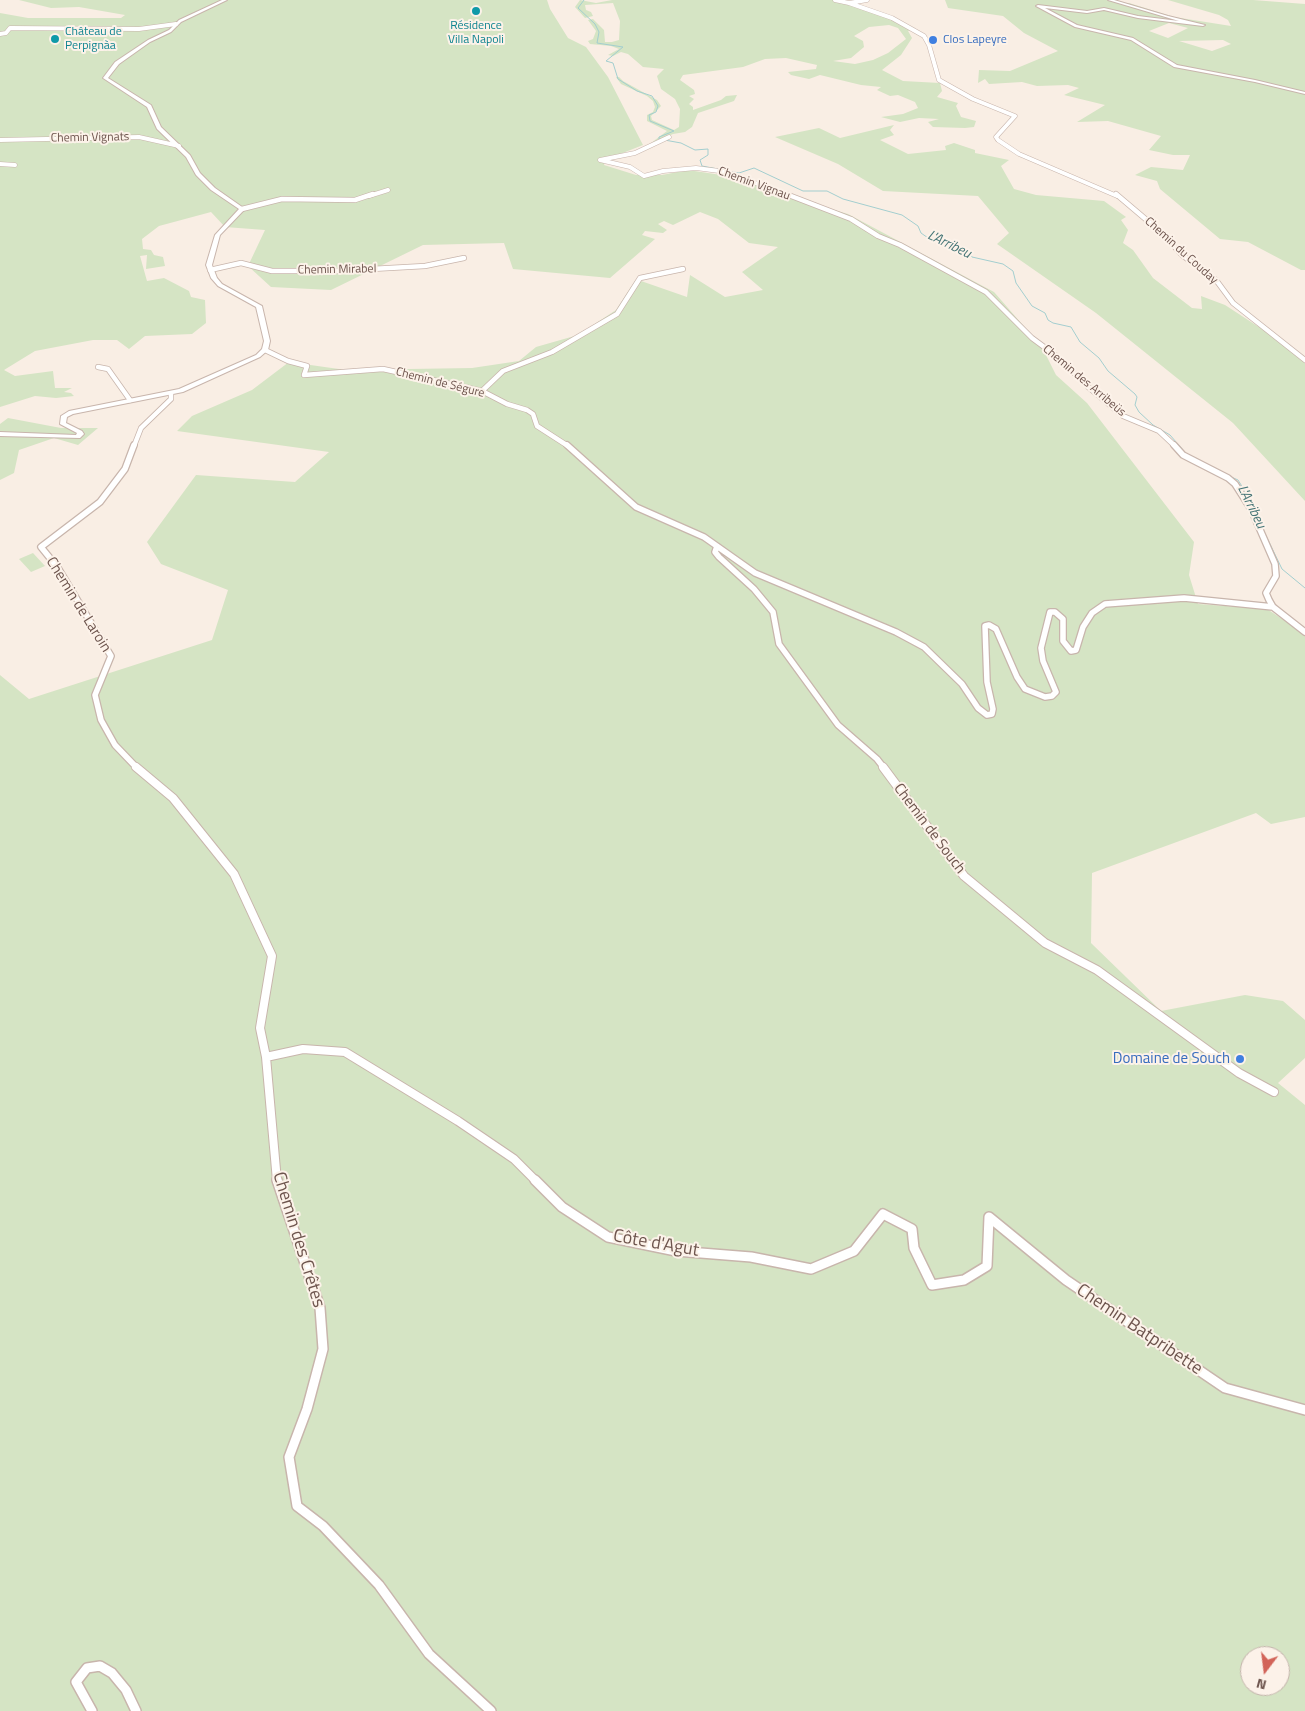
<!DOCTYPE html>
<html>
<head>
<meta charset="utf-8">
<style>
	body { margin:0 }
	#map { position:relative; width:1305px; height:1711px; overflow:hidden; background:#f9eee4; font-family:"Titillium Web",sans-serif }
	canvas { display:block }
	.north { position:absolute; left:1240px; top:1646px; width:50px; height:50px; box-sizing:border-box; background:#fcf2e9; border:1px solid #c3b3ab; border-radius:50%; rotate:195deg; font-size:14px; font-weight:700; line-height:20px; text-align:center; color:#6d544d }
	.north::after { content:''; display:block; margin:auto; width:18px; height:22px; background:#d26459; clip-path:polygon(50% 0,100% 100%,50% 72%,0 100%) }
</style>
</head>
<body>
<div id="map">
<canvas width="1305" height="1711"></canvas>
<div class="north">N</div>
</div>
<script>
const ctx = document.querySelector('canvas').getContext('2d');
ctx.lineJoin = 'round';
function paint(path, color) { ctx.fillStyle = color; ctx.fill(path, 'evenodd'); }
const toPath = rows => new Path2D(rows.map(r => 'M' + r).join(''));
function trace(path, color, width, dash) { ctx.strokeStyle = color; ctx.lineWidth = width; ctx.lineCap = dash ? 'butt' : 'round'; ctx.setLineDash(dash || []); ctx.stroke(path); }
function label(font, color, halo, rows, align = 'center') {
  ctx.font = font + ' "Titillium Web",sans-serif'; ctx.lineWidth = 4; ctx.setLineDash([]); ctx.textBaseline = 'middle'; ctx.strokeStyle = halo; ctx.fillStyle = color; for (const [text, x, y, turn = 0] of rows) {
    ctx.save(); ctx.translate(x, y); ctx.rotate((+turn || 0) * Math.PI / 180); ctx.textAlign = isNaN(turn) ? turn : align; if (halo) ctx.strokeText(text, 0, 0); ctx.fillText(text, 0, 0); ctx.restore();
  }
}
paint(toPath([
	[19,0,547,0,550,9,568,38,586,47,608,77,643,145,605,160,604,165,636,175,662,175,688,170,741,178,814,204,848,214,994,292,1042,347,1056,375,1087,403,1194,542,1189,575,1198,604,1267,609,1305,634,1305,817,1271,824,1256,813,1092,873,1091,943,1161,1011,1245,995,1283,1001,1305,1020,1305,1058,1278,1083,1305,1105,1305,1711,0,1711,0,675,29,699,212,640,228,590,161,564,147,542,196,475,295,482,329,452,177,431,192,416,252,390,289,362,346,370,472,368,519,361,536,347,578,335,616,310,635,281,641,281,687,297,690,275,725,297,763,290,742,272,778,247,749,243,718,219,700,212,673,225,664,221,658,224,667,230,663,233,645,231,642,235,655,239,610,278,513,269,504,243,423,245,331,290,271,287,248,266,265,230,225,227,211,212,159,226,142,239,143,249,151,250,154,255,163,257,165,266,146,269,147,255,140,256,147,281,164,278,189,291,191,297,205,300,206,323,192,334,145,336,129,349,117,340,93,340,35,351,4,370,15,376,53,371,55,388,72,388,64,392,71,393,74,396,56,398,35,396,0,407,0,13,28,18,121,18,125,15,79,7,51,8],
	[1250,1656,1280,1656,1280,1686,1250,1686],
	[580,0,596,3,612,0,838,0,853,3,915,28,908,31,912,38,901,55,882,70,903,81,940,83,942,91,937,97,958,103,956,106,961,117,976,121,974,127,965,128,933,127,928,122,939,119,919,118,900,122,881,117,903,114,918,108,915,102,898,95,890,96,877,90,881,87,861,85,820,75,809,79,791,75,788,72,816,69,817,65,786,58,765,59,743,67,683,75,680,80,694,90,695,94,689,96,694,99,689,104,693,107,693,110,721,100,726,96,737,95,734,101,698,113,692,127,685,132,673,134,651,143,667,131,647,121,647,115,653,112,655,107,653,101,647,96,621,84,616,77,619,77,623,81,657,100,661,106,651,116,652,120,674,130,679,127,680,109,675,99,661,89,657,76,664,69,643,67,628,54,621,52,613,56,608,55,619,49,611,46,590,44,588,41,593,39,596,31,588,20,593,19,604,30,605,42,612,42,619,40,620,21,613,3,585,5,586,10,591,12,593,16,585,18,575,7],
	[889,25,898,28,906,39,888,53,873,60,855,64,833,61,851,58,864,47,863,41,854,36,869,27],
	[945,0,1107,0,1121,4,1129,3,1174,17,1231,26,1228,20,1219,15,1168,0,1253,0,1305,4,1305,270,1301,270,1248,242,1220,239,1160,189,1157,181,1135,175,1151,167,1183,170,1190,155,1173,155,1149,150,1161,136,1108,121,1077,122,1105,105,1064,95,1079,88,1068,85,1037,86,1022,82,989,84,985,79,978,83,979,70,1010,71,1058,51,1024,33,1003,16,948,8],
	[1169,23,1188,28,1168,38,1149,31],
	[1223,40,1231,44,1212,51,1179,41],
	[894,125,890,130,894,135,880,140,908,154,946,150,945,146,954,143,975,150,975,153,1009,160,1001,166,1014,189,1036,195,1104,201,1126,217,1121,220,1128,230,1123,243,1133,250,1153,278,1192,308,1202,309,1201,296,1225,305,1268,333,1305,361,1305,501,1233,423,1096,313,997,244,1009,233,978,196,883,191,838,164,775,137,819,128,840,138],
	[8,418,61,428,98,428,78,445,54,438,19,450,14,473,0,480,0,424],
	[33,553,45,566,31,572,19,559]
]), '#d5e4c4');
trace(toPath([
	[584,0,578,8,595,24,599,32,597,43,623,47,606,61,613,63,618,79,637,91,652,96,658,106,656,112,649,115,650,121,674,131,659,137,659,139,681,143,695,150,708,149,708,155,700,160,702,166,739,173,754,168,803,191,827,191,843,199,902,215,918,226,921,233,931,240,950,243,969,252,972,257,1003,264,1013,271,1016,283,1032,306,1045,313,1048,320,1053,323,1071,327,1080,342,1099,358,1108,371,1135,394,1137,397,1135,405,1139,412,1153,425,1170,435,1183,450],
	[1203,463,1221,472],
	[1229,476,1238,480,1243,488,1282,569,1305,588]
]), '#a3cecf', 1);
const minorFar4 = toPath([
	[835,0,849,3,867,0],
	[849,3,892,18,924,36,929,45,939,80,973,99,1015,116,996,137,998,140,1019,154,1117,196],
	[0,34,6,33,10,28,139,29,176,24],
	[669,137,635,153,600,160,630,167,644,176,663,171,696,168,727,172,789,196],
	[0,140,139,137,179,146],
	[0,164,15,165],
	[369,196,388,190]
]);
const minorFar3 = toPath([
	[786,194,851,219,878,236,900,245,986,292,1032,338,1059,358,1087,386,1123,416,1159,431,1175,446],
	[1116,194,1162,233,1182,255,1216,280,1233,303,1305,360],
	[242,209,282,199,355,200,373,194],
	[210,270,241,263,272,271,336,271,425,266,464,258],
	[265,350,288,361,307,366,304,375,383,369,482,391,507,404,527,410,533,414,537,426,568,446],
	[98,367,108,369,130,400],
	[482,391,503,371,552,352,617,314,640,278,683,269],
	[134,446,141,428,171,399,171,394]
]);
const minorFar2 = toPath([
	[134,445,125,469,100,502,41,547,58,568,111,656,95,695,101,720,115,745,137,768],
	[567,445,636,507,704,537,755,573,896,632,924,647,962,684,978,708,987,715,992,714,993,709,987,682,985,626,989,625,996,629,1017,677,1025,689,1045,697,1052,696,1056,692,1043,661,1041,648,1050,612,1055,612,1063,619,1063,641,1071,651,1076,650,1083,627,1092,613,1105,604,1184,598,1273,607],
	[1174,445,1183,455,1228,478,1235,484,1251,509,1275,564,1276,576,1266,593,1269,600,1273,607,1305,632],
	[717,546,715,552,719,557,754,589,773,612,779,644,838,725,877,759,884,768]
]);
const minorFar1 = toPath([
	[136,767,173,798,234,874,272,956,260,1028,266,1057,277,1181],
	[883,767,964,876,1045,943,1097,970,1239,1073,1274,1092],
	[266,1057,303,1049,345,1052,458,1121,514,1159,536,1181]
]);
const minor = toPath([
	[277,1180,320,1308,323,1349,307,1409,289,1457,297,1506,323,1526,379,1585,429,1654,491,1711],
	[535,1180,562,1207,608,1237,676,1251,751,1257,811,1269,854,1251,883,1214,912,1229,914,1248,932,1285,964,1280,987,1266,989,1217],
	[989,1217,1066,1280,1225,1388,1305,1410],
	[92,1711,76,1682,87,1668,100,1666,112,1673,126,1690,136,1711]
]);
const tertiary = toPath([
	[222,0,227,0,181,22,171,32,150,42,119,64,108,78,151,105,161,127,190,155,200,173,215,188,245,209,220,235,212,265,217,278,222,284,262,306,270,341,268,350,260,357,183,392,73,414,67,417,66,423,82,431,84,434,80,438,0,436,0,432,76,435,77,433,60,424,61,416,69,411,179,389,256,355,262,349,264,341,256,307,218,286,211,278,206,265,215,235,239,209,211,190,196,175,186,157,157,129,147,107,103,78,115,62,148,40,169,30,179,20,222,0],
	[1108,0,1114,0,1168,16,1205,25,1203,26,1138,18,1104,10,1087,13,1045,8,1077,25,1133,38,1177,65,1255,80,1305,92,1305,94,1255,82,1174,67,1131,40,1075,27,1036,6,1038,5,1087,11,1104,8,1138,16,1179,21,1108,0]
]);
trace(minorFar4, '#c8b5ac', 5);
trace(minorFar3, '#c8b5ac', 6);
trace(minorFar2, '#c8b5ac', 8);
trace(minorFar1, '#c8b5ac', 10);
trace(minor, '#c8b5ac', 12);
trace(tertiary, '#c8b5ac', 2);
trace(minorFar4, '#fff', 4);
trace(minorFar3, '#fff', 4.5);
trace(minorFar2, '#fff', 5.5);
trace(minorFar1, '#fff', 8);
trace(minor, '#fff', 9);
paint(tertiary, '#fff');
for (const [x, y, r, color] of [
	[476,11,5,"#0f9aa8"],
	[55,39,5,"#0f9aa8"],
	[933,40,5,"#3f7fe0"],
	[1240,1059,5,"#3f7fe0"]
]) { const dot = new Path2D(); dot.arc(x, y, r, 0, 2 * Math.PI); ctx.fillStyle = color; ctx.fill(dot); trace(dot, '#fcf2e9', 2); }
label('12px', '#0d838f', '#fcf2e9', [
	["Résidence",476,26],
	["Villa Napoli",476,40],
	["Château de",65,32,"left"],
	["Perpignàa",65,46,"left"]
]);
label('12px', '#366cbe', '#fcf2e9', [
	["Clos Lapeyre",943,40]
], 'left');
label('12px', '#6d544d', '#fcf2e9', [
	["Chemin Vignats",90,138,-1],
	["Chemin Vignau",754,184,20],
	["Chemin du Couday",1181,251,42],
	["Chemin Mirabel",337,270,-1],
	["Chemin des Arribeüs",1084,381,40],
	["Chemin de Ségure",440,383,14]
]);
label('italic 14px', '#477677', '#fcf2e9', [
	["L'Arribeu",949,245,26],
	["L'Arribeu",1251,507,64]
]);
label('15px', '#6d544d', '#fcf2e9', [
	["Chemin de Laroin",78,605,58],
	["Chemin de Souch",929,829,53]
]);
label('15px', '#366cbe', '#fcf2e9', [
	["Domaine de Souch",1230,1059]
], 'right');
label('18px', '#6d544d', '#fcf2e9', [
	["Chemin des Crêtes",298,1240,73],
	["Côte d'Agut",656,1244,10],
	["Chemin Batpribette",1139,1330,34]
]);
</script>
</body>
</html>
